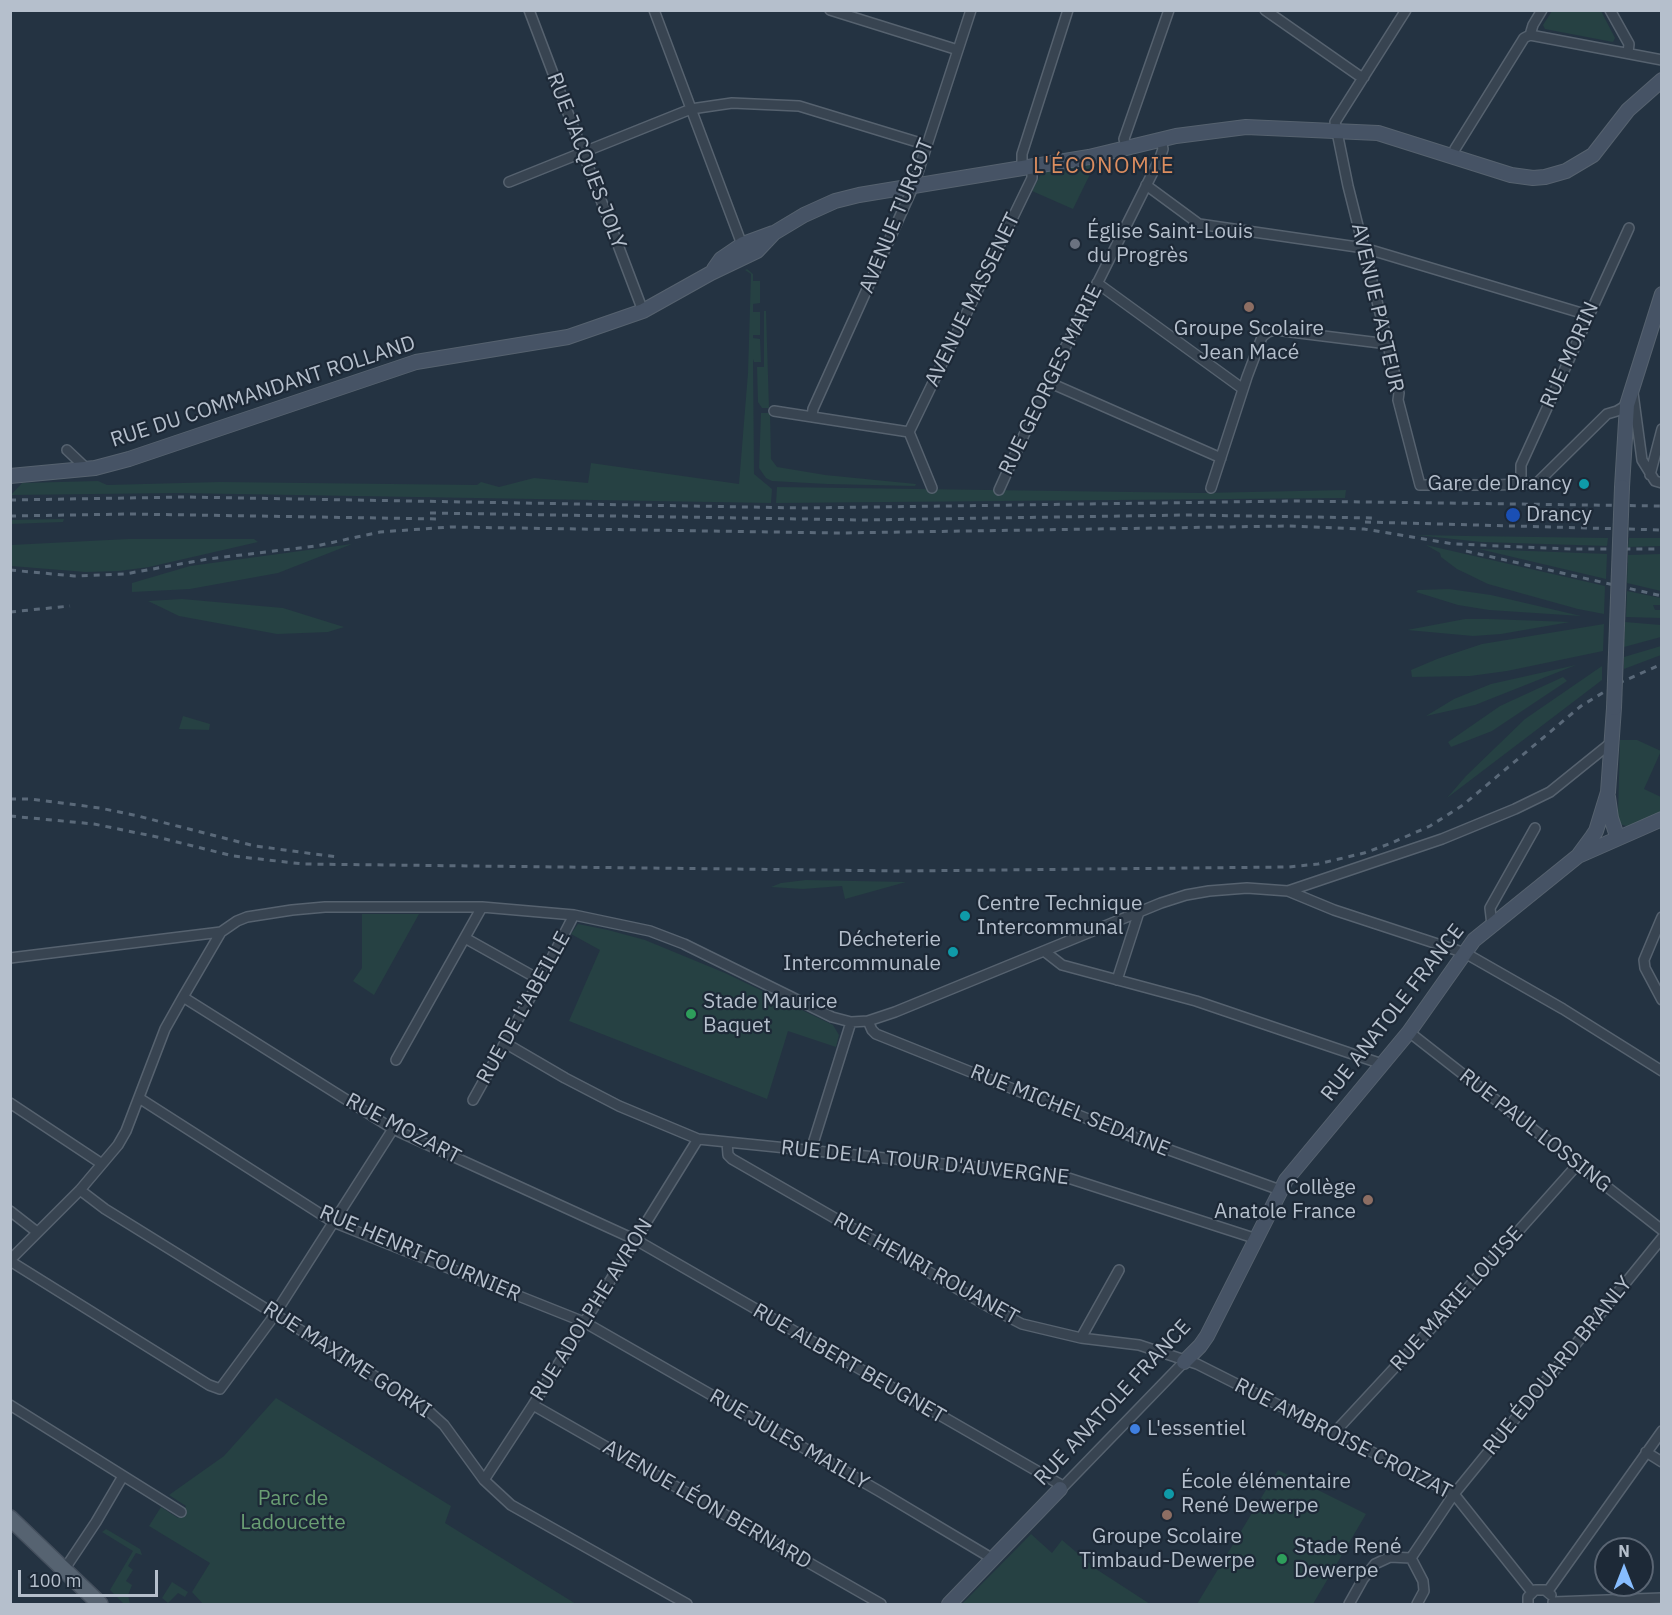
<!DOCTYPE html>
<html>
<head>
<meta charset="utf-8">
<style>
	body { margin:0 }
	#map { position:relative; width:1672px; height:1615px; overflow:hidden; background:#243342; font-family:"IBM Plex Sans",sans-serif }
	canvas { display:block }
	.frame { position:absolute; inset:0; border:12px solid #b5bfcc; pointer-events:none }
	.north { position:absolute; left:1594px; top:1537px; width:60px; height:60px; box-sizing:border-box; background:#1d2937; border:2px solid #5a6573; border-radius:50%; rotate:0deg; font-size:16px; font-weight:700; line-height:24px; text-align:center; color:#b5bfcc }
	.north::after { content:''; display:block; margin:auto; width:21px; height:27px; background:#87bdff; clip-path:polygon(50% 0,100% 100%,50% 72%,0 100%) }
	.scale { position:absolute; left:18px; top:1570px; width:140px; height:27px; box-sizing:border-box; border:3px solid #b5bfcc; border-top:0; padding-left:8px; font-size:18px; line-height:21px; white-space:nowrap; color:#b5bfcc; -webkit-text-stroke:4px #1d2937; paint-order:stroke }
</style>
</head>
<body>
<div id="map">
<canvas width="1672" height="1615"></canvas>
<div class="frame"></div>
<div class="north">N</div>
<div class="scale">100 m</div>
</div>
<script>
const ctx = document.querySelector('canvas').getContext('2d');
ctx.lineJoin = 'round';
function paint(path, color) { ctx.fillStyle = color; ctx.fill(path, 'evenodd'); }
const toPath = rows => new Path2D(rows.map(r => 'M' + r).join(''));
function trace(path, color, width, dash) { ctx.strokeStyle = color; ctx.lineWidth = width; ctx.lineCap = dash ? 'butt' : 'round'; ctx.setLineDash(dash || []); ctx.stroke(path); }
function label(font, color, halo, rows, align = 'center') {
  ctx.font = font + ' "IBM Plex Sans",sans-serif'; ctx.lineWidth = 4.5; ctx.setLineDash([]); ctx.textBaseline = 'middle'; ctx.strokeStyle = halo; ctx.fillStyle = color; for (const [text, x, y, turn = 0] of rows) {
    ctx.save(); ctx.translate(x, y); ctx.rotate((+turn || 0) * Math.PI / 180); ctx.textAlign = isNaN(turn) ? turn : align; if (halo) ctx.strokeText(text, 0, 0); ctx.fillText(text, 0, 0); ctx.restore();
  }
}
paint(toPath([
	[1552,11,1601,11,1615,38,1613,42,1545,29,1543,25],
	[1095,164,1073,209,1032,191,1041,174,1044,171],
	[747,269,753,274,753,281,760,281,760,303,753,304,753,312,760,312,760,335,753,335,753,338,760,339,761,362,754,362,753,359,754,474,772,489,771,503,178,493,11,495,22,483,98,481,107,485,220,482,477,485,481,482,499,487,534,478,588,483,591,463,739,484,748,373,751,274,745,270],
	[764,311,766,311,769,408,762,408,758,402,757,367,764,367],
	[761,413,770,413,771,459,777,467,825,475,916,484,915,486,827,484,772,481,766,478,759,468],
	[777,487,1202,493,1346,490,1345,498,776,503],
	[64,519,63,522,11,524,11,520],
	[1416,535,1469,536,1608,538,1607,546,1481,542],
	[1629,538,1661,538,1661,546,1628,547],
	[128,539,254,539,258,542,149,567,119,571,86,572,11,566,11,545],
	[352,544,278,573,190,589,132,592,132,583,190,566],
	[1426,545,1605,586,1604,614,1578,609,1488,584,1457,569,1441,557,1440,553],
	[1479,549,1607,554,1606,579],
	[1661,554,1661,591,1627,583,1628,555],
	[1449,589,1491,595,1581,616,1489,610,1458,605,1416,592,1418,590],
	[1627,591,1661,598,1661,605,1653,605,1655,610,1661,610,1661,618,1626,617],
	[182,599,283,608,344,627,328,632,277,634,179,616,148,601],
	[1465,619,1489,619,1570,622,1501,634,1473,636,1407,630],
	[1625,622,1661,625,1661,637,1624,647],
	[1604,624,1603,651,1507,671,1470,676,1412,677,1411,670,1437,659,1482,644],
	[1661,646,1661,655,1624,669,1624,657],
	[1576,665,1475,705,1426,716,1454,699,1491,684],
	[1602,666,1602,680,1447,798,1466,776,1525,719],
	[1563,677,1567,681,1492,731,1451,747,1448,742,1500,706],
	[183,716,210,724,209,730,179,729],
	[1620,740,1637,740,1661,751,1644,789,1661,797,1661,812,1629,827,1620,824,1618,815],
	[806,880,906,882,845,899,842,886,803,889,771,887,781,883],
	[362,914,419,914,374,995,353,981,362,968],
	[578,924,608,930,645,940,725,973,833,1025,839,1035,836,1047,788,1031,767,1099,569,1021,600,950,571,934],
	[276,1398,451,1506,445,1523,576,1604,203,1604,192,1592,210,1563,149,1526,161,1507,178,1518,186,1506,169,1495,224,1456],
	[1278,1470,1366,1514,1313,1604,1197,1604],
	[106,1529,140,1549,142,1555,136,1553,128,1566,133,1570,126,1581,132,1585,128,1595,130,1604,124,1604,110,1590,133,1551,102,1532],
	[1031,1534,1052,1553,1062,1540,1096,1569,1150,1604,962,1604],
	[172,1582,188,1592,185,1597,178,1593,168,1603,162,1598]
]), '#264143');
const street = toPath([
	[529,10,643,311],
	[654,10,744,250],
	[830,10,958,50],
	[1265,10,1358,75,1364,77],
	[1406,10,1335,122,1348,186,1387,341,1399,393,1398,400,1420,485,1498,485,1537,483,1607,414,1617,411,1627,405],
	[1610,10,1629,44,1628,53],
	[1530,35,1662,60],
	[1127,149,1124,139,1169,10],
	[1453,157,1455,149,1524,38,1530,35,1533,25,1542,10],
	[1022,168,1022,154,1068,10],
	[509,182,691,109,732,103,799,106,927,145],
	[1146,185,1199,224,1364,248,1588,315],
	[1097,283,1243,389],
	[1048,382,1221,458],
	[1633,393,1642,460,1655,481,1662,483],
	[774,411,909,432],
	[812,417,813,409,914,185,971,10],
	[909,432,1032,178,1032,167],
	[909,432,932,488],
	[67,450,87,469],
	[1650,475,1662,429],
	[1521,484,1521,465,1629,228],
	[1211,488,1247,377,1262,337,1268,332,1275,330,1380,343,1387,341],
	[999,490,1048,382,1160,158,1163,149,1161,140],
	[1288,891,1334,910,1465,953,1563,1009,1662,1071],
	[1662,917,1644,960,1645,968,1662,1000],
	[1492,925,1490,908,1535,828],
	[465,938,540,980],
	[1044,951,1062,965,1196,1001,1382,1064],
	[10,958,221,932],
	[1117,980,1139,912],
	[183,997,393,1129,636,1240,1063,1486],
	[868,1021,872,1030,876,1034,1128,1135,1280,1190],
	[1409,1032,1662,1230],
	[505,1043,565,1078,619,1106,698,1139,1062,1176,1257,1239],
	[396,1060,482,907],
	[139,1098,333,1222,584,1322,879,1491,993,1559],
	[473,1100,545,971,574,915],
	[10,1103,102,1164],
	[727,1142,728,1155,732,1159,991,1308,1022,1324,1081,1338,1139,1345,1197,1364,1334,1433,1343,1441,1370,1451,1454,1494,1532,1592],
	[811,1150,851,1022],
	[80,1190,105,1209,423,1406,444,1425,484,1480,511,1505,687,1604],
	[10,1211,37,1232],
	[10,1260,80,1190,118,1145,126,1131,165,1029,183,997,221,932,237,921,247,917,292,910,325,907,482,907,574,915,650,931,684,944,832,1017,851,1022,868,1021,895,1012,1161,903,1186,895,1209,891,1247,888,1288,891,1442,839,1515,809,1550,792,1612,742],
	[10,1261,209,1385,220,1389,271,1320,393,1129],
	[1081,1338,1119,1270],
	[10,1405,181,1512],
	[533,1405,881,1604],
	[1334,1433,1449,1309,1578,1164],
	[1646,1452,1662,1462],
	[484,1480,533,1405,698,1139],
	[1061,1489,1184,1362],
	[1411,1558,1454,1494,1662,1238],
	[1411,1558,1423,1581,1424,1591,1417,1604],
	[64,1570,96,1522,123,1476],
	[1548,1591,1662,1431],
	[1553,1602,1662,1598],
	[1349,1604,1363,1579,1375,1564,1390,1557,1411,1558],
	[1528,1604,1528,1597,1535,1590,1545,1590,1551,1595]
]);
const secondary = toPath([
	[714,269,721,259,743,244,773,233],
	[10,476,95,468,129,459,416,362,568,337,643,311,711,273,757,251,774,233,804,215,835,201,859,195,1089,157,1176,136,1246,127,1378,133,1511,175,1533,178,1545,177,1566,171,1593,155,1628,110,1662,80],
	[1622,487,1627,405,1662,294],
	[1608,797,1611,818,1616,833],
	[1578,856,1662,819],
	[1184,1362,1200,1346,1207,1336,1286,1180,1409,1032,1474,940,1578,856,1592,837,1596,831,1608,792,1614,708],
	[949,1604,1060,1489]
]);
const primary = toPath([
	[10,1518,100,1604]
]);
trace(street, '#56626f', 12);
trace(secondary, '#56626f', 16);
trace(primary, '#45505e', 18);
trace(street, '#384451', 9);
trace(secondary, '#465365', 14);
trace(primary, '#566371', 15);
trace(toPath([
	[10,500,185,497,805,508,1295,501,1662,506],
	[430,513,863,520,1187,515,1375,518],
	[10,516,130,514,441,519],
	[1365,522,1662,530],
	[1466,551,1662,596],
	[10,570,74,576,125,574,208,559,316,546,380,532,450,527,838,533,1287,526,1364,529,1454,544,1572,549,1662,549],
	[10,612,70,606],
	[10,799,31,799,100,808,138,816,255,846,337,857],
	[10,816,94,824,157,837,233,856,303,864,904,871,1289,867,1318,864,1364,853,1389,844,1430,826,1463,805,1581,706,1619,683,1662,664]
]), '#5a6979', 3, [6, 6]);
const secondaryBridge = toPath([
	[1614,708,1622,487]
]);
trace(secondaryBridge, '#56626f', 16, []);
trace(secondaryBridge, '#465365', 14);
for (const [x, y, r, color] of [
	[1075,244,6,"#6b7280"],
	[1249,307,6,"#8d6e63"],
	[1584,484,6,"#0f9aa8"],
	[1513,515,8,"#1a4fb4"],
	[965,916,6,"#0f9aa8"],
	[953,952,6,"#0f9aa8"],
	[691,1014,6,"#2e9e5b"],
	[1368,1200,6,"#8d6e63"],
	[1135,1429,6,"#3f7fe0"],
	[1169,1494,6,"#0f9aa8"],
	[1167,1515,6,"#8d6e63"],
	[1282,1559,6,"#2e9e5b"]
]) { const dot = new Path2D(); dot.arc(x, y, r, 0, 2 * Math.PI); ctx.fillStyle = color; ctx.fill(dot); trace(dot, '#1d2937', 2); }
label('21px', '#b5bfcc', '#1d2937', [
	["RUE JACQUES JOLY",586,161,69],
	["AVENUE TURGOT",897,216,-68],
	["AVENUE MASSENET",973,300,-64],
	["AVENUE PASTEUR",1377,308,77],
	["RUE MORIN",1570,355,-66],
	["RUE GEORGES MARIE",1051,380,-64],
	["RUE DU COMMANDANT ROLLAND",263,392,-18],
	["RUE DE L'ABEILLE",524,1008,-61],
	["RUE ANATOLE FRANCE",1393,1013,-52],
	["RUE MICHEL SEDAINE",1070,1111,22],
	["RUE MOZART",403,1129,28],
	["RUE PAUL LOSSING",1535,1131,38],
	["RUE DE LA TOUR D'AUVERGNE",925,1163,6],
	["RUE HENRI FOURNIER",420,1254,23],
	["RUE HENRI ROUANET",926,1269,29],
	["RUE MARIE LOUISE",1457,1299,-48],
	["RUE ADOLPHE AVRON",592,1310,-58],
	["RUE MAXIME GORKI",347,1360,33],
	["RUE ALBERT BEUGNET",849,1364,30],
	["RUE ÉDOUARD BRANLY",1558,1366,-51],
	["RUE ANATOLE FRANCE",1113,1403,-47],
	["RUE AMBROISE CROIZAT",1343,1439,27],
	["RUE JULES MAILLY",789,1440,30],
	["AVENUE LÉON BERNARD",707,1505,30]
]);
label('21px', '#b5bfcc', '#1d2937', [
	["Église Saint-Louis",1087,232],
	["du Progrès",1087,256],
	["Groupe Scolaire",1249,329,"center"],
	["Jean Macé",1249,353,"center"],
	["Gare de Drancy",1572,484,"right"],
	["Drancy",1526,515],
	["Centre Technique",977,904],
	["Intercommunal",977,928],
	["Décheterie",941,940,"right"],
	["Intercommunale",941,964,"right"],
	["Stade Maurice",703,1002],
	["Baquet",703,1026],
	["Collège",1356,1188,"right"],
	["Anatole France",1356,1212,"right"],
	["L'essentiel",1147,1429],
	["École élémentaire",1181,1482],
	["René Dewerpe",1181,1506],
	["Groupe Scolaire",1167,1537,"center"],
	["Timbaud-Dewerpe",1167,1561,"center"],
	["Stade René",1294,1547],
	["Dewerpe",1294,1571]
], 'left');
label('21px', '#6a9e73', '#1d2937', [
	["Parc de",293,1499],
	["Ladoucette",293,1523]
]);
ctx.letterSpacing = '1.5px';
label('22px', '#dc8d5f', '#1d2937', [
	["L'ÉCONOMIE",1104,167]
]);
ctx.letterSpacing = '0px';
</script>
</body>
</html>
